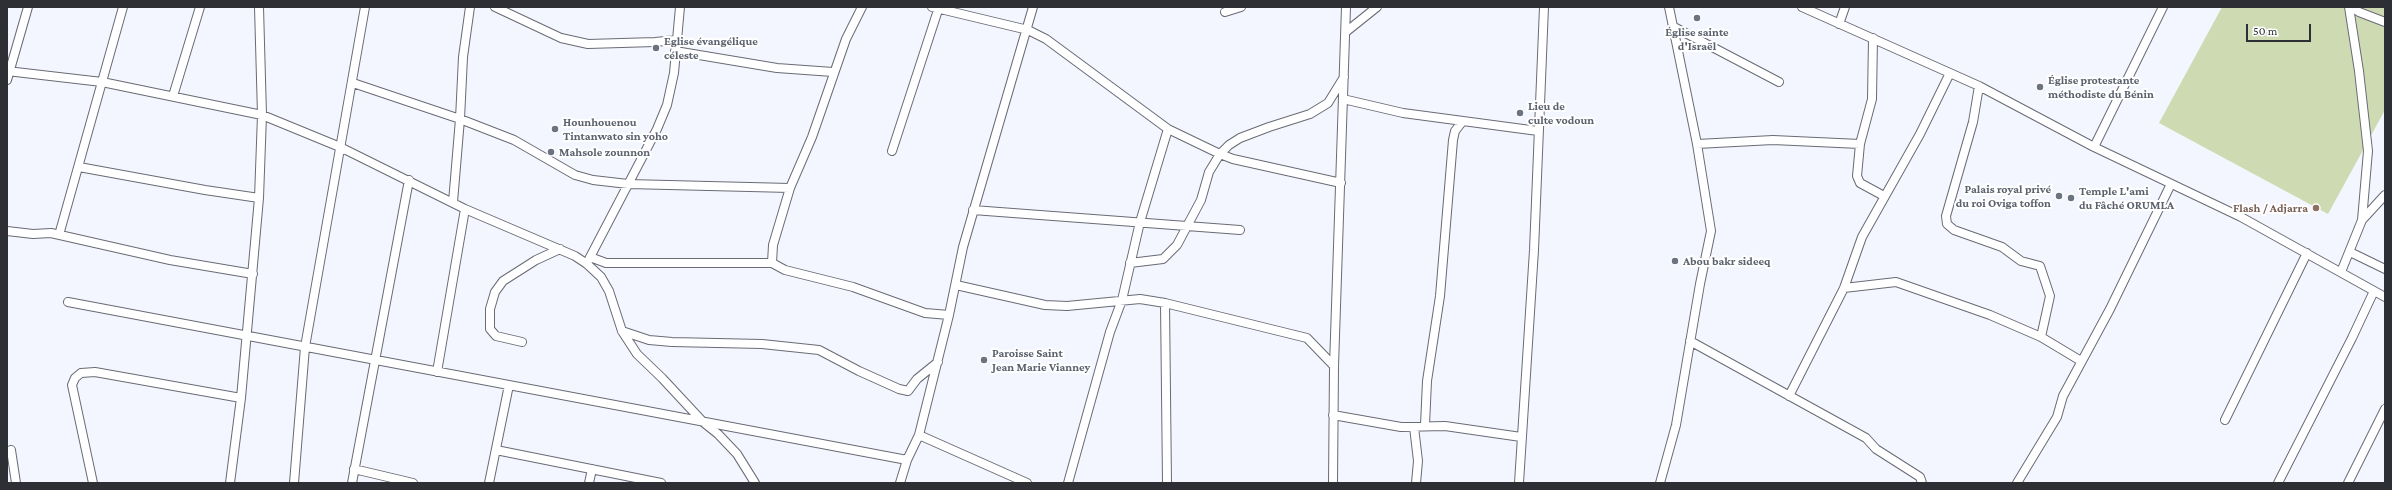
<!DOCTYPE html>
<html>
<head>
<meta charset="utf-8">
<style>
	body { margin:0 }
	#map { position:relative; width:2392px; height:490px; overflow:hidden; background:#f4f6ff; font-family:"Crimson Pro",serif }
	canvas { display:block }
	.frame { position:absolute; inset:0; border:8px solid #2e2f34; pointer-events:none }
	.scale { position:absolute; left:2246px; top:24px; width:65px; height:18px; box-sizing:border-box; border:2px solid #2e2f34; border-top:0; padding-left:5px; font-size:12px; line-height:14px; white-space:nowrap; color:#2e2f34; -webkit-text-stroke:3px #fff; paint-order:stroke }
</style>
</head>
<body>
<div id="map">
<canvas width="2392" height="490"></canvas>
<div class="frame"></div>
<div class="scale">50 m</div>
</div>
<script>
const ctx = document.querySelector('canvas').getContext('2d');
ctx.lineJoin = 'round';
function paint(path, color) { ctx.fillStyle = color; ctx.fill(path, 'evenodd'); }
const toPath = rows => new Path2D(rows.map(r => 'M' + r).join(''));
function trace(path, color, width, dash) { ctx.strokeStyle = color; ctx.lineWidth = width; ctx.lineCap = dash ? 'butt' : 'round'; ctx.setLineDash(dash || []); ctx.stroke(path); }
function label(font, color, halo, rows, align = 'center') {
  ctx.font = font + ' "Crimson Pro",serif'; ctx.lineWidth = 4; ctx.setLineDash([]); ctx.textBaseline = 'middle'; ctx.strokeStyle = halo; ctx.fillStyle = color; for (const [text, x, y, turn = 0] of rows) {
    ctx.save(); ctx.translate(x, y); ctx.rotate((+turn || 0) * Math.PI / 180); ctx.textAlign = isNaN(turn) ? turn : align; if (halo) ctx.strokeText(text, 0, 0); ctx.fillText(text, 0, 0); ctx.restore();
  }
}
paint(toPath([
	[2222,7,2385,7,2385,110,2328,214,2159,123]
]), '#cedbb2');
const minor = toPath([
	[495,7,561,38,588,44,655,42,676,40],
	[932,7,1028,30,1046,39,1168,129,1220,154,1233,159,1341,183],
	[1802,7,1979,86,2094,147,2241,217,2385,297],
	[2352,7,2359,12,2385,22],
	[1225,12,1241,7],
	[1839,24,1845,7],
	[1674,27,1779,82],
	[1347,31,1377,7],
	[1873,38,1872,99,1860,144,1857,176,1860,183,1884,196],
	[675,51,777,68,833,72],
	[7,71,102,82,262,115,340,147,465,209,575,256,587,264,601,277,609,291,622,331,637,354,662,378,703,422,718,434,737,454,755,483],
	[7,80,28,7],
	[353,83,460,119,514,140,575,175,593,180,628,184,790,188],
	[1979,86,1973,122,1946,216,1947,224,1954,230,2002,247,2021,261,2040,266,2050,296,2041,337],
	[173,96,200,7],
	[1343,99,1403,113,1538,131],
	[1697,144,1773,140,1860,144],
	[2094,147,2163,7],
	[892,151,939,7],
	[79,167,205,190,259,198],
	[453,202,460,119,463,57,470,7],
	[973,210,1240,230],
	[2362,220,2385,195],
	[7,231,33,234,51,233,170,260,253,274],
	[59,235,123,7],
	[2350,252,2385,269],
	[590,257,606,263,772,263,773,245,790,188,812,137,846,39,862,7],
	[588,261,657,129,667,105,674,73,680,7],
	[772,263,785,270,853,287,925,313,949,315],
	[1130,263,1163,259,1177,245,1201,200,1209,172,1220,154,1229,145,1240,138,1269,127,1310,114,1328,103,1344,77],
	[2341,272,2362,220,2368,151,2359,71,2349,7],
	[956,285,1045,305,1067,306,1140,299,1165,303,1307,338,1334,366],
	[1844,288,1896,282,1990,315,2041,337,2081,361],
	[68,302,907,460],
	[1165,303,1167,483],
	[622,331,649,340,672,342,762,344,819,350,859,371,899,389,908,391,917,379,938,362],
	[1690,341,1866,438,1876,449,1920,477,1922,483],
	[522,342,496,336,490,329,490,309,495,292,503,281,536,260,560,249],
	[437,372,465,209],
	[1789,396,1844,288,1862,237,1920,134,1950,73],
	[1333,415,1401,427,1445,426,1521,437],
	[2225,420,2307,253],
	[1425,425,1427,381,1440,296,1453,140,1455,131,1462,122],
	[1414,427,1418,461,1416,483],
	[919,435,1027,483],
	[11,450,16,483],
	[496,450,661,483],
	[354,469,413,483],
	[93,483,72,385,75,378,81,373,95,372,241,398],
	[230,483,241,398,259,198,262,115,259,7],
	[294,483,305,347,365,7],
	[352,483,409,180],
	[489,483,509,385],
	[589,483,592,469],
	[900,483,907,460,919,435,949,315,963,247,1033,7],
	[1068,483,1110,332,1122,300,1140,222,1168,129],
	[1333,483,1334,366,1346,7],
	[1519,483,1534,250,1544,7],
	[1660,483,1676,425,1700,284,1711,231,1697,144,1669,7],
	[2017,483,2057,417,2063,396,2110,309,2171,184],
	[2278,483,2352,338,2374,291],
	[2348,483,2385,409]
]);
trace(minor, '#696b75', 10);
trace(minor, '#fff', 8);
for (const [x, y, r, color] of [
	[1697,18,4,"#6b7280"],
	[656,48,4,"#6b7280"],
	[2040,87,4,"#6b7280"],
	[1520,113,4,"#6b7280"],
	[555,129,4,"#6b7280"],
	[551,152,4,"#6b7280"],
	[2059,196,4,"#6b7280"],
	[2071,198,4,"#6b7280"],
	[2316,208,4,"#8d6e63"],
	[1675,261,4,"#6b7280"],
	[984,360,4,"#6b7280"]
]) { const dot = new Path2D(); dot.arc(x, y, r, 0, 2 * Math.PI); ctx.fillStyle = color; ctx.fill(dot); trace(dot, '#fff', 1.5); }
label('bold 12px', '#5b616d', '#fff', [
	["Église sainte",1697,32,"center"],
	["d'Israël",1697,46,"center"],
	["Eglise évangélique",664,41],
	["céleste",664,55],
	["Église protestante",2048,80],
	["méthodiste du Bénin",2048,94],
	["Lieu de",1528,106],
	["culte vodoun",1528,120],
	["Hounhouenou",563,122],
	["Tintanwato sin yoho",563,136],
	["Mahsole zounnon",559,152],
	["Palais royal privé",2051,189,"right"],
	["du roi Oviga toffon",2051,203,"right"],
	["Temple L'ami",2079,191],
	["du Fâché ORUMLA",2079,205],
	["Abou bakr sideeq",1683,261],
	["Paroisse Saint",992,353],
	["Jean Marie Vianney",992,367]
], 'left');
label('bold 12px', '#785e54', '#fff', [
	["Flash / Adjarra",2308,208]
], 'right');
</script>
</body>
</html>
